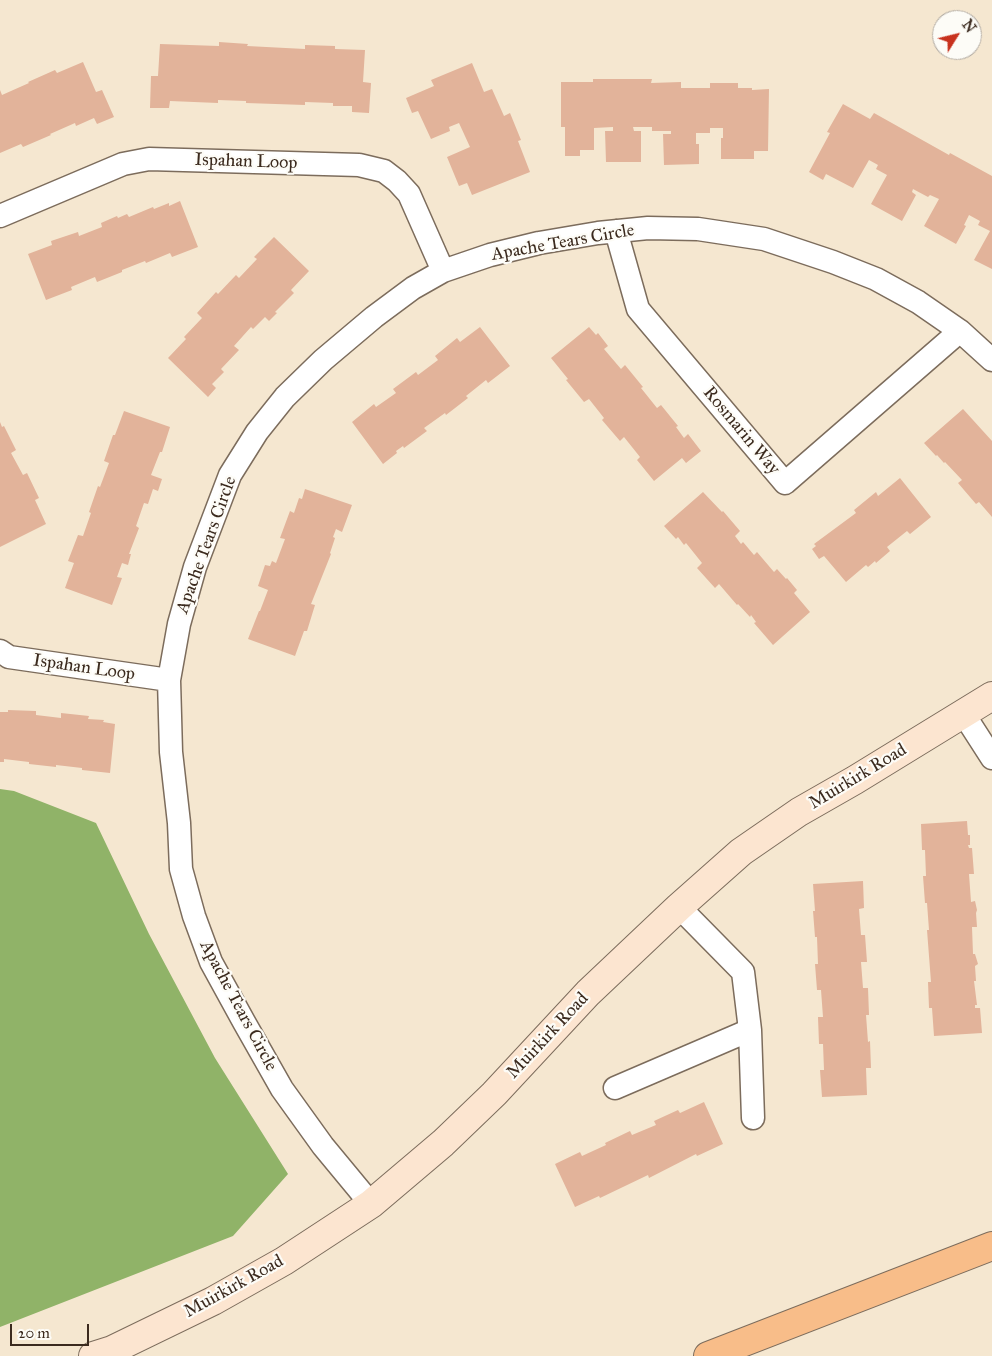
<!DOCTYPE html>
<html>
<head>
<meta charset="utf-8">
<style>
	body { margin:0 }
	#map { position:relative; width:992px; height:1356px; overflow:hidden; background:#f5e7d0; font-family:"IM FELL Great Primer",serif }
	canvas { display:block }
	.north { position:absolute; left:932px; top:10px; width:50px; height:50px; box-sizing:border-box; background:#fdfcf7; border:1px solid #afa8a0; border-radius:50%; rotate:54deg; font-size:14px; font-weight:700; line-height:20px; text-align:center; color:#3b2a1e }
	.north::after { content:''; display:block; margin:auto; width:18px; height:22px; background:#c8321e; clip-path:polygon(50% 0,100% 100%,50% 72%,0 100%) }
	.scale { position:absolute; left:10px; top:1324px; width:79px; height:22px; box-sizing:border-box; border:2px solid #3b2a1e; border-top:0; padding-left:6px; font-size:15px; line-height:18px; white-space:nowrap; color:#3b2a1e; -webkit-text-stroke:4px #fdfcf7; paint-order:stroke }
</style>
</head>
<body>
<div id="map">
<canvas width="992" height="1356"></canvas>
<div class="north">N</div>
<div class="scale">20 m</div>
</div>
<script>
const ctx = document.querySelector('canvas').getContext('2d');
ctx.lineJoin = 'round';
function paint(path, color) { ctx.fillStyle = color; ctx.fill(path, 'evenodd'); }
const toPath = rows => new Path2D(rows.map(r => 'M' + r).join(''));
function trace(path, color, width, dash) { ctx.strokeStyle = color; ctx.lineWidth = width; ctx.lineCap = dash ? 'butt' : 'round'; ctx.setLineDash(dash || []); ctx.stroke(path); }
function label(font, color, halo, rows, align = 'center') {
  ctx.font = font + ' "IM FELL Great Primer",serif'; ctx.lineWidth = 4.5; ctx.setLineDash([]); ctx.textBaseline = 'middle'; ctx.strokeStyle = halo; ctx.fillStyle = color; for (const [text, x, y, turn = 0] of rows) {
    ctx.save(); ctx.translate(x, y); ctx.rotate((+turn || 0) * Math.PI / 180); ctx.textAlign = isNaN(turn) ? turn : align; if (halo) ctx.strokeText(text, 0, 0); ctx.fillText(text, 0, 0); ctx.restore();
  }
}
paint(toPath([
	[0,789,14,791,96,823,149,934,215,1058,288,1174,233,1236,0,1327]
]), '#90b368');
paint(toPath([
	[219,42,248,44,247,46,305,49,305,45,335,46,335,49,365,50,363,82,371,83,369,113,352,112,352,106,333,106,333,103,305,102,305,105,246,103,246,101,218,100,218,103,170,101,169,108,150,108,151,76,158,76,160,44,219,46],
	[83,62,96,92,102,90,114,117,97,124,94,118,76,126,75,123,50,134,51,135,23,147,21,144,0,153,0,90,2,95,29,83,28,82,55,70,57,73],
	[472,63,484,92,492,89,504,116,510,113,521,140,518,141,530,172,472,195,467,183,459,186,447,157,470,147,459,123,449,127,450,131,431,139,418,111,412,113,406,98,434,86,431,80],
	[593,79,652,79,651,83,681,82,681,88,710,88,710,83,738,83,738,88,752,88,752,90,769,89,768,151,754,151,754,159,721,159,721,138,723,138,723,128,710,128,710,133,696,133,696,144,699,144,699,164,664,165,663,134,671,134,671,131,652,131,652,127,633,127,634,131,641,131,641,162,606,162,605,131,613,131,613,127,594,128,594,150,580,150,580,156,565,156,565,127,561,127,561,82,593,82],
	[843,104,870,119,874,113,949,155,950,153,992,176,992,269,974,260,990,231,978,225,980,221,969,215,964,225,966,226,956,244,924,226,939,199,930,195,928,197,913,189,912,192,916,195,902,221,871,204,887,175,876,169,878,165,869,160,853,188,826,174,823,180,809,172,830,133,827,132],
	[180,201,198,247,172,257,170,253,146,263,145,261,122,270,122,272,97,282,95,277,71,287,72,290,46,300,28,254,52,245,51,241,78,232,79,236,102,227,101,223,117,216,118,218,127,214,129,217,153,207,154,209,169,203,169,206],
	[274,237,309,271,291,290,294,293,275,312,277,313,269,321,265,317,253,329,251,327,234,346,239,350,221,369,224,372,212,384,216,388,208,397,168,358,186,339,184,337,202,318,197,313,216,292,218,294,236,275,239,278,257,259,254,257],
	[480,327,510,366,488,383,486,380,466,396,468,398,446,415,445,413,424,428,427,431,404,448,403,446,396,451,397,453,383,464,352,422,374,404,376,407,396,393,393,389,416,372,418,375,438,360,435,356,457,338,460,342],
	[589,327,596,335,598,333,608,346,604,349,621,369,625,365,643,387,641,388,657,408,661,405,678,426,676,427,684,438,688,434,701,451,686,463,682,458,654,481,637,460,640,457,624,437,620,441,602,420,604,418,589,399,584,402,566,380,568,379,551,358],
	[963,409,992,441,992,517,979,502,976,504,958,483,962,480,945,462,944,463,937,455,936,456,924,443],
	[124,411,170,427,162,452,160,452,151,475,162,479,158,491,153,489,148,504,144,503,136,526,139,528,129,554,131,554,128,565,122,563,117,577,122,578,112,605,65,588,74,563,68,561,78,535,83,536,91,513,89,512,98,486,100,487,109,463,104,461,113,435,115,435],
	[0,422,2,427,4,426,16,450,11,453,23,475,27,473,39,498,35,500,46,524,0,547],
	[900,478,931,517,910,534,907,531,887,547,890,551,876,563,875,561,868,567,866,565,846,582,824,556,819,559,812,549,816,546,814,544,856,513,854,510,876,492,878,496],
	[305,489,352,505,342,532,336,529,333,537,335,538,330,553,331,554,311,604,315,605,307,631,304,631,295,656,248,639,259,611,260,611,268,590,258,586,265,565,270,566,272,561,276,563,285,539,280,538,290,511,294,513,299,498,302,499],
	[703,492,722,512,723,511,740,531,735,536,741,544,743,542,754,555,757,552,774,572,777,569,786,579,787,578,797,590,794,593,810,612,773,645,754,623,756,622,751,615,750,617,738,604,737,605,719,584,715,588,697,568,702,563,686,543,684,545,678,537,676,539,664,526],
	[8,710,36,711,36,715,61,718,61,713,89,716,88,719,104,720,103,722,115,724,110,773,82,770,82,768,56,765,56,767,29,764,29,762,4,759,4,762,0,762,0,712,8,712],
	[967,821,968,835,970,835,970,845,968,845,969,848,972,848,974,874,969,874,971,902,975,901,977,910,976,913,977,927,972,927,973,954,975,954,978,964,975,966,976,981,974,981,977,1005,975,1005,975,1008,980,1008,982,1033,934,1036,932,1008,929,1008,928,982,931,982,927,930,929,930,927,903,925,903,923,876,926,876,925,850,922,850,921,824],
	[863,881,864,908,859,909,861,935,865,935,867,962,861,962,863,988,868,988,869,1015,866,1015,868,1042,870,1041,871,1068,866,1068,867,1095,822,1097,820,1070,824,1070,823,1044,819,1044,818,1017,823,1017,821,990,817,990,815,964,818,964,817,937,815,937,813,911,815,911,813,884],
	[704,1102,723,1144,697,1156,696,1154,649,1178,648,1175,600,1198,599,1196,575,1207,555,1164,580,1152,582,1156,606,1145,605,1143,630,1131,632,1135,656,1125,654,1121,678,1110,680,1113]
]), '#e2b39a');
const minor = toPath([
	[0,216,123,164,149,159,359,165,384,171,397,181,409,194,443,271],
	[616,231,638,309,785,483,960,331],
	[0,651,9,657,169,680],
	[963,713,992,758],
	[750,1030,753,1118],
	[615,1088,750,1030,743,972,679,907],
	[371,1204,323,1146,282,1089,244,1022,211,962,194,916,181,869,179,823,171,752,169,680,179,624,195,567,230,475,257,432,285,397,323,360,374,317,413,288,443,271,490,255,539,243,598,233,648,228,698,229,764,239,833,262,876,279,918,302,960,331,992,360]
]);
const secondary = toPath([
	[93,1356,112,1350,213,1301,284,1261,371,1204,443,1143,494,1094,588,993,679,907,741,852,799,812,855,780,992,696]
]);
const motorway = toPath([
	[708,1356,992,1246]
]);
trace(minor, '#7c6c5c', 25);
trace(secondary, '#7c6c5c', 30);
trace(motorway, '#7c6c5c', 30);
trace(minor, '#fff', 22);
trace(secondary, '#fce5d0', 28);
trace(motorway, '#f8bd89', 28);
label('18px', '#3b2a1e', '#fdfcf7', [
	["Ispahan Loop",246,162,2],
	["Apache Tears Circle",563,243,-10],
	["Rosmarin Way",741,431,50],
	["Apache Tears Circle",207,545,-70],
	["Ispahan Loop",84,668,8],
	["Muirkirk Road",858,777,-31],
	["Apache Tears Circle",238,1006,62],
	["Muirkirk Road",548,1036,-47],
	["Muirkirk Road",234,1287,-29]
]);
</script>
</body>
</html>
